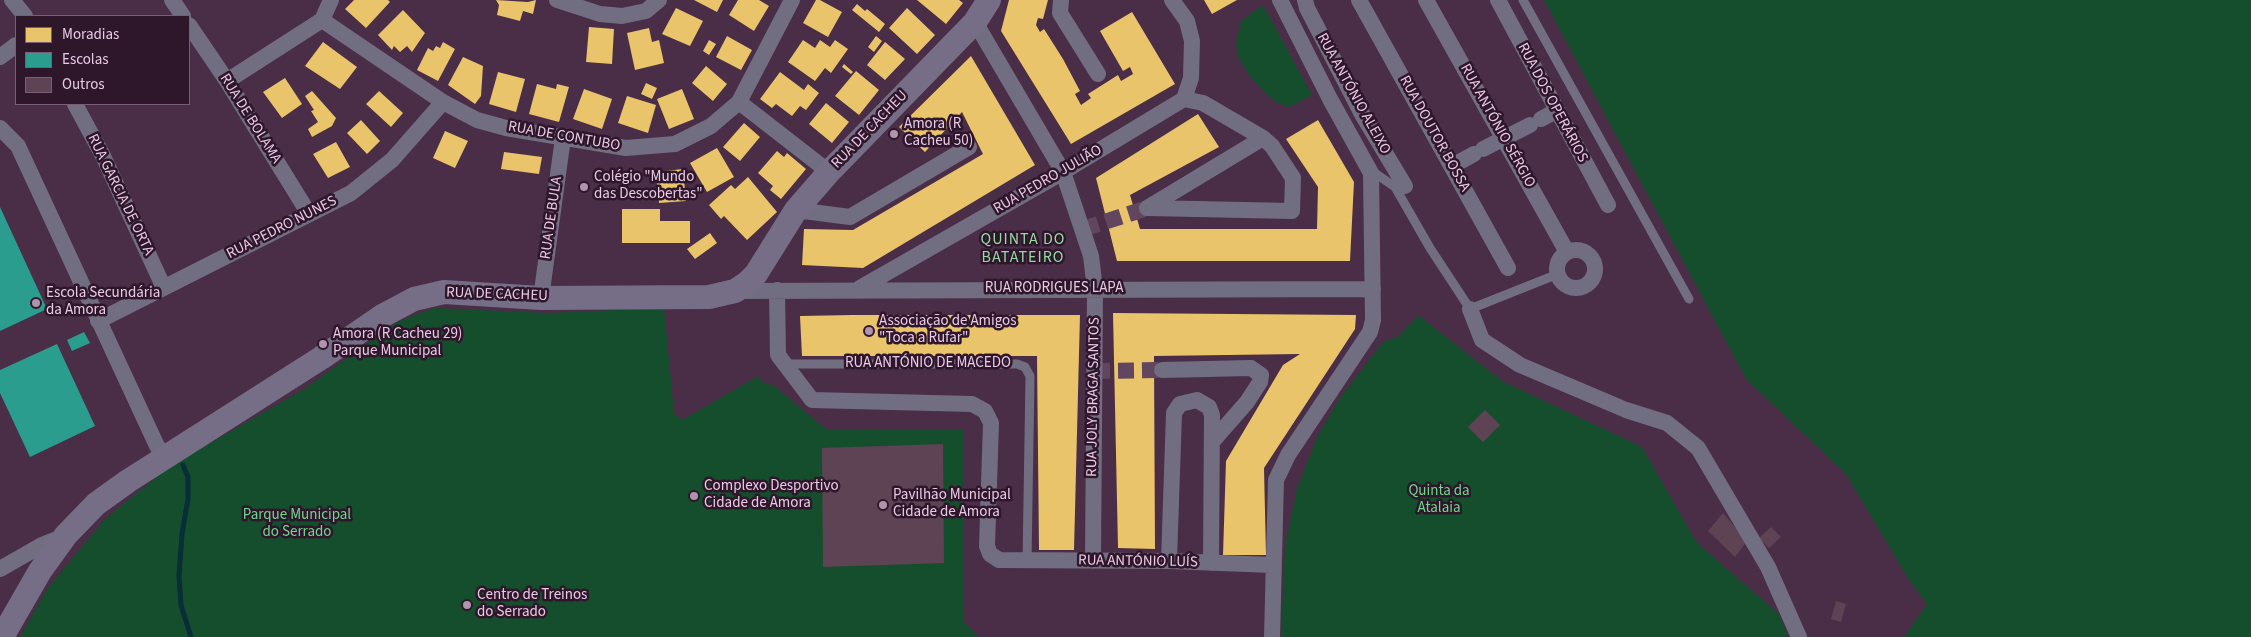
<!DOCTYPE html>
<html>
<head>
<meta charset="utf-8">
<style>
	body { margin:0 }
	#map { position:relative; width:2251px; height:637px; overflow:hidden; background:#4a2d47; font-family:"Source Sans 3",sans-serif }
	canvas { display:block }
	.legend { position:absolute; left:15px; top:15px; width:175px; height:90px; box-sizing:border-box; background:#2e162b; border:1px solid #795e75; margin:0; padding:6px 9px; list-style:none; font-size:15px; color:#eacae5 }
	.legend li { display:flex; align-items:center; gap:10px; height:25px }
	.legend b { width:25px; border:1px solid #795e75 }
</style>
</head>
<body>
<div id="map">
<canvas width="2251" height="637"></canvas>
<ul class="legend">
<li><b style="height:14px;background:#e9c46a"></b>Moradias</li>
<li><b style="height:14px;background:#2a9d8f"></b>Escolas</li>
<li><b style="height:14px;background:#5e4355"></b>Outros</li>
</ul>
</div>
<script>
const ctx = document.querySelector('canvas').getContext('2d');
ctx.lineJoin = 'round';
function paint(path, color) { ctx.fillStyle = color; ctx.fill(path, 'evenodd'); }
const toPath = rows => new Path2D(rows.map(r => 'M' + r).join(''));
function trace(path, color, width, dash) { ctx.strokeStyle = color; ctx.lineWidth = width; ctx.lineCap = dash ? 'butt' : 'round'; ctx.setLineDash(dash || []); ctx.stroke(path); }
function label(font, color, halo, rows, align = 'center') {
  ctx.font = font + ' "Source Sans 3",sans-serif'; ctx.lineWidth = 5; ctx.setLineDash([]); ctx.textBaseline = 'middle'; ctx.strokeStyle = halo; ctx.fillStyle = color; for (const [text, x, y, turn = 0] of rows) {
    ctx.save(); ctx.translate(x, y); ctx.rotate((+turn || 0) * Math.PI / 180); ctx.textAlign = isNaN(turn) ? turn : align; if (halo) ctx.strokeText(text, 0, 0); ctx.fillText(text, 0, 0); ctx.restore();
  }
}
paint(toPath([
	[1544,0,2251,0,2251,637,1904,637,1927,604,1909,580,1846,474,1746,379],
	[1263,5,1312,95,1289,107,1276,102,1266,94,1249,75,1238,57,1236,43,1241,21],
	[434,308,549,313,664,308,674,413,682,420,758,376,765,384,773,385,827,430,964,430,964,622,979,637,20,637,47,589,105,519,169,467,304,389,397,322],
	[1418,315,1502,381,1642,447,1697,543,1779,614,1788,637,1281,637,1285,545,1297,489,1317,437,1340,398,1383,342,1399,336]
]), '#154e2c');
paint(toPath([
	[354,0,388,0,390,2,366,28,345,9],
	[496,0,528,2,536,0,533,14,523,11,520,21,497,15,499,5],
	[694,0,723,0,717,12],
	[738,0,759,0,769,6,754,31,729,15],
	[816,0,820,0,842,12,828,37,803,23],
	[917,0,959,0,963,3,946,24],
	[1009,0,1048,0,1043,19,1038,18,1036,25,1040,32,1044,29,1063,59,1080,91,1075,94,1081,105,1091,98,1088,94,1118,75,1121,81,1133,74,1130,67,1123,71,1100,31,1132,12,1175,84,1071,144,1001,31],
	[1204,0,1237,0,1212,14],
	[857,4,865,11,867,9,885,24,879,32,852,10],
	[676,8,703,21,690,46,662,34],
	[907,8,935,35,917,54,889,28],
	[403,10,425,33,412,52,407,46,400,52,394,46,392,50,378,35],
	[589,27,614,29,612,64,586,62],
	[649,28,652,42,659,40,664,63,635,70,627,33],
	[727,36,752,50,741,70,716,57],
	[876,36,882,41,874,52,868,47],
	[709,40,716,44,709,55,703,51],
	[803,40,815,48,820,40,830,47,835,40,848,49,831,73,825,68,815,81,788,62],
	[323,42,357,67,340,89,305,66],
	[443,42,455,49,438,81,417,70,428,48,433,51,436,46,440,48],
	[885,42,905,59,885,80,867,65],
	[971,56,1035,165,863,268,802,265,804,229,853,230,983,154,962,112,925,152,899,127],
	[463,57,483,66,481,96,475,104,448,85],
	[844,64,853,72,851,74,842,67],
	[706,66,727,84,713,101,692,83],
	[856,71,879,90,859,115,835,96],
	[498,72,525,79,516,112,489,104],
	[780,72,804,90,808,84,819,93,806,110,800,106,792,116,776,104,772,108,760,99],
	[285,78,302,104,282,118,263,92],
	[646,83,657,88,652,99,641,94],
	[537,84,556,89,557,84,569,87,559,122,529,114],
	[584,89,612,99,602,129,573,119],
	[682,89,694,119,669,129,657,99],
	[312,91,336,118,332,126,312,137,308,129,318,122,311,111,314,110,305,96],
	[379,91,403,113,391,127,366,104],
	[627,96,656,105,648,133,618,123],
	[826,103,849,122,832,143,809,124],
	[1198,114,1219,147,1130,195,1140,229,1317,229,1318,187,1286,139,1318,120,1354,182,1350,261,1117,261,1096,178],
	[361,120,380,141,367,154,347,133],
	[744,123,760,137,740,161,723,147],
	[445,131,468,141,455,168,433,158],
	[336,142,350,167,328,178,313,154],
	[717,148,734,177,707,192,690,163],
	[777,151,784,157,787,153,806,169,781,199,770,190,773,186,758,173],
	[504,152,542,157,539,174,501,169],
	[683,169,686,201,659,203,656,172],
	[748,177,777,212,747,240,724,216,721,219,709,205,731,185,735,189],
	[622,209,660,209,660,221,690,221,690,243,622,243],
	[710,233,717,243,695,259,687,249],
	[1113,313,1356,315,1355,329,1264,468,1266,555,1223,555,1226,461,1283,365,1300,354,1154,356,1155,549,1118,548],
	[853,315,1080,315,1074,550,1039,550,1037,356,802,356,800,316]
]), '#e9c46a');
paint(toPath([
	[0,207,47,309,0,331],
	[84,332,90,343,72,351,67,340],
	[57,344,95,426,30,457,0,393,0,370]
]), '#2a9d8f');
trace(toPath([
	[183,465,188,477,188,499,182,534,179,576,181,605,191,637]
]), '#082e37', 5);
paint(toPath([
	[1485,410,1500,425,1483,442,1468,427],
	[943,444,944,563,823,567,822,448],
	[1723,513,1747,541,1735,557,1708,531],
	[1771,527,1781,537,1769,548,1759,538],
	[1836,601,1846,604,1841,622,1831,619]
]), '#5e4355');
trace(toPath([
	[1083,229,1147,208],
	[1094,371,1162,370]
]), '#62455f', 16, [16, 8]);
trace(toPath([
	[1523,0,1689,299],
	[1369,169,1395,187,1430,248,1470,309,1558,274],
	[785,364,1017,364,1025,367,1030,376,1027,562]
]), '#726e82', 9);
trace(toPath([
	[12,0,25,16],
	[172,0,183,16],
	[557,0,600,14,622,16,646,11,659,0],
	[1061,0,1060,13,1098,74],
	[1172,0,1187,21,1192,41,1191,78,1184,99],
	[1305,0,1307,8,1363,116,1405,186],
	[1359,0,1508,268],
	[1426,0,1567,252],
	[1498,0,1608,205],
	[322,20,443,102,477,120,506,128,626,148,675,144,711,126,739,102,792,0],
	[975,22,1063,172,1091,256,1095,289,1093,561],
	[189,25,227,81,309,214],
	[0,57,16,45],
	[227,81,322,20,331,0],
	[739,102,829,172],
	[75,104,103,156,164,288],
	[1541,119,1556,111],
	[0,128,18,146,157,446,165,458],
	[1483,149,1530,125],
	[1452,166,1474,154],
	[1147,208,1292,211,1293,178,1272,146,1263,138,1203,103,1184,99],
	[1147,208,1263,138],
	[796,210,850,217,969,147],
	'1557 269a19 19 0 1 1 38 0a19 19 0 1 1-38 0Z',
	[860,288,1063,172,1184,99],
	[777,290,778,355,812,400,972,404,985,411,991,423,987,546,990,554,999,560,1169,561,1272,565],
	[735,291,1373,289],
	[541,298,563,138],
	[1470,309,1482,340,1520,365,1626,410,1667,423,1698,448,1768,567,1799,637],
	[98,321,351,193,392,160,443,102],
	[1162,370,1251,368,1261,375,1260,382,1247,402,1212,442],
	[1169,561,1174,413,1180,404,1197,400,1209,407,1212,415,1211,563],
	[0,569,42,545,65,536],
	[1272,637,1276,480,1288,455,1370,332,1373,320,1371,173,1330,99,1280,0]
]), '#726e82', 16);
trace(toPath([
	[2,637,40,571,66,535,96,504,128,481,321,358,384,315,414,299,444,292,541,298,709,297,735,291,747,283,756,274,796,210,829,172,975,22,989,0]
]), '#766e87', 24);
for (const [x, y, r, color] of [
	[894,134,5,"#b293ae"],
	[584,187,5,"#b293ae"],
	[36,303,5,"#b293ae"],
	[869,331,5,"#b293ae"],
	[323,344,5,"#b293ae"],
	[694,496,5,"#b293ae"],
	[883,505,5,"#b293ae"],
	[467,605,5,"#b293ae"]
]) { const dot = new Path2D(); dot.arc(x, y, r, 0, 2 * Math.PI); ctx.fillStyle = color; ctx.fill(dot); trace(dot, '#2e162b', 2); }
label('15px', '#eacae5', '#2e162b', [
	["RUA ANTÓNIO ALEIXO",1353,94,61],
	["RUA DOS OPERÁRIOS",1552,103,62],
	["RUA DE BOLAMA",250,119,58],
	["RUA ANTÓNIO SÉRGIO",1497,126,61],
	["RUA DE CACHEU",870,130,-46],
	["RUA DOUTOR BOSSA",1434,134,61],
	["RUA DE CONTUBO",564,137,10],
	["RUA PEDRO JULIÃO",1048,180,-30],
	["RUA GARCIA DE ORTA",120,195,64],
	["RUA DE BULA",552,218,-82],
	["RUA PEDRO NUNES",282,228,-27],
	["RUA RODRIGUES LAPA",1054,289],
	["RUA DE CACHEU",497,295,2],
	["RUA ANTÓNIO DE MACEDO",928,364],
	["RUA JOLY BRAGA SANTOS",1094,397,-89],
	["RUA ANTÓNIO LUÍS",1138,562,1]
]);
label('15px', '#eacae5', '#2e162b', [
	["Amora (R",904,125],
	["Cacheu 50)",904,142],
	["Colégio \"Mundo",594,178],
	["das Descobertas\"",594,195],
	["Escola Secundária",46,294],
	["da Amora",46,311],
	["Associação de Amigos",879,322],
	["\"Toca a Rufar\"",879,339],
	["Amora (R Cacheu 29)",333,335],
	["Parque Municipal",333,352],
	["Complexo Desportivo",704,487],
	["Cidade de Amora",704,504],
	["Pavilhão Municipal",893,496],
	["Cidade de Amora",893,513],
	["Centro de Treinos",477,596],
	["do Serrado",477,613]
], 'left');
label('15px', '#6ed98c', '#2e162b', [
	["Quinta da",1439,492],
	["Atalaia",1439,509],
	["Parque Municipal",297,516],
	["do Serrado",297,533]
]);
ctx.letterSpacing = '1px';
label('16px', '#96daa6', '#2e162b', [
	["QUINTA DO",1023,240],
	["BATATEIRO",1023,258]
]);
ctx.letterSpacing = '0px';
</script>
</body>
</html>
